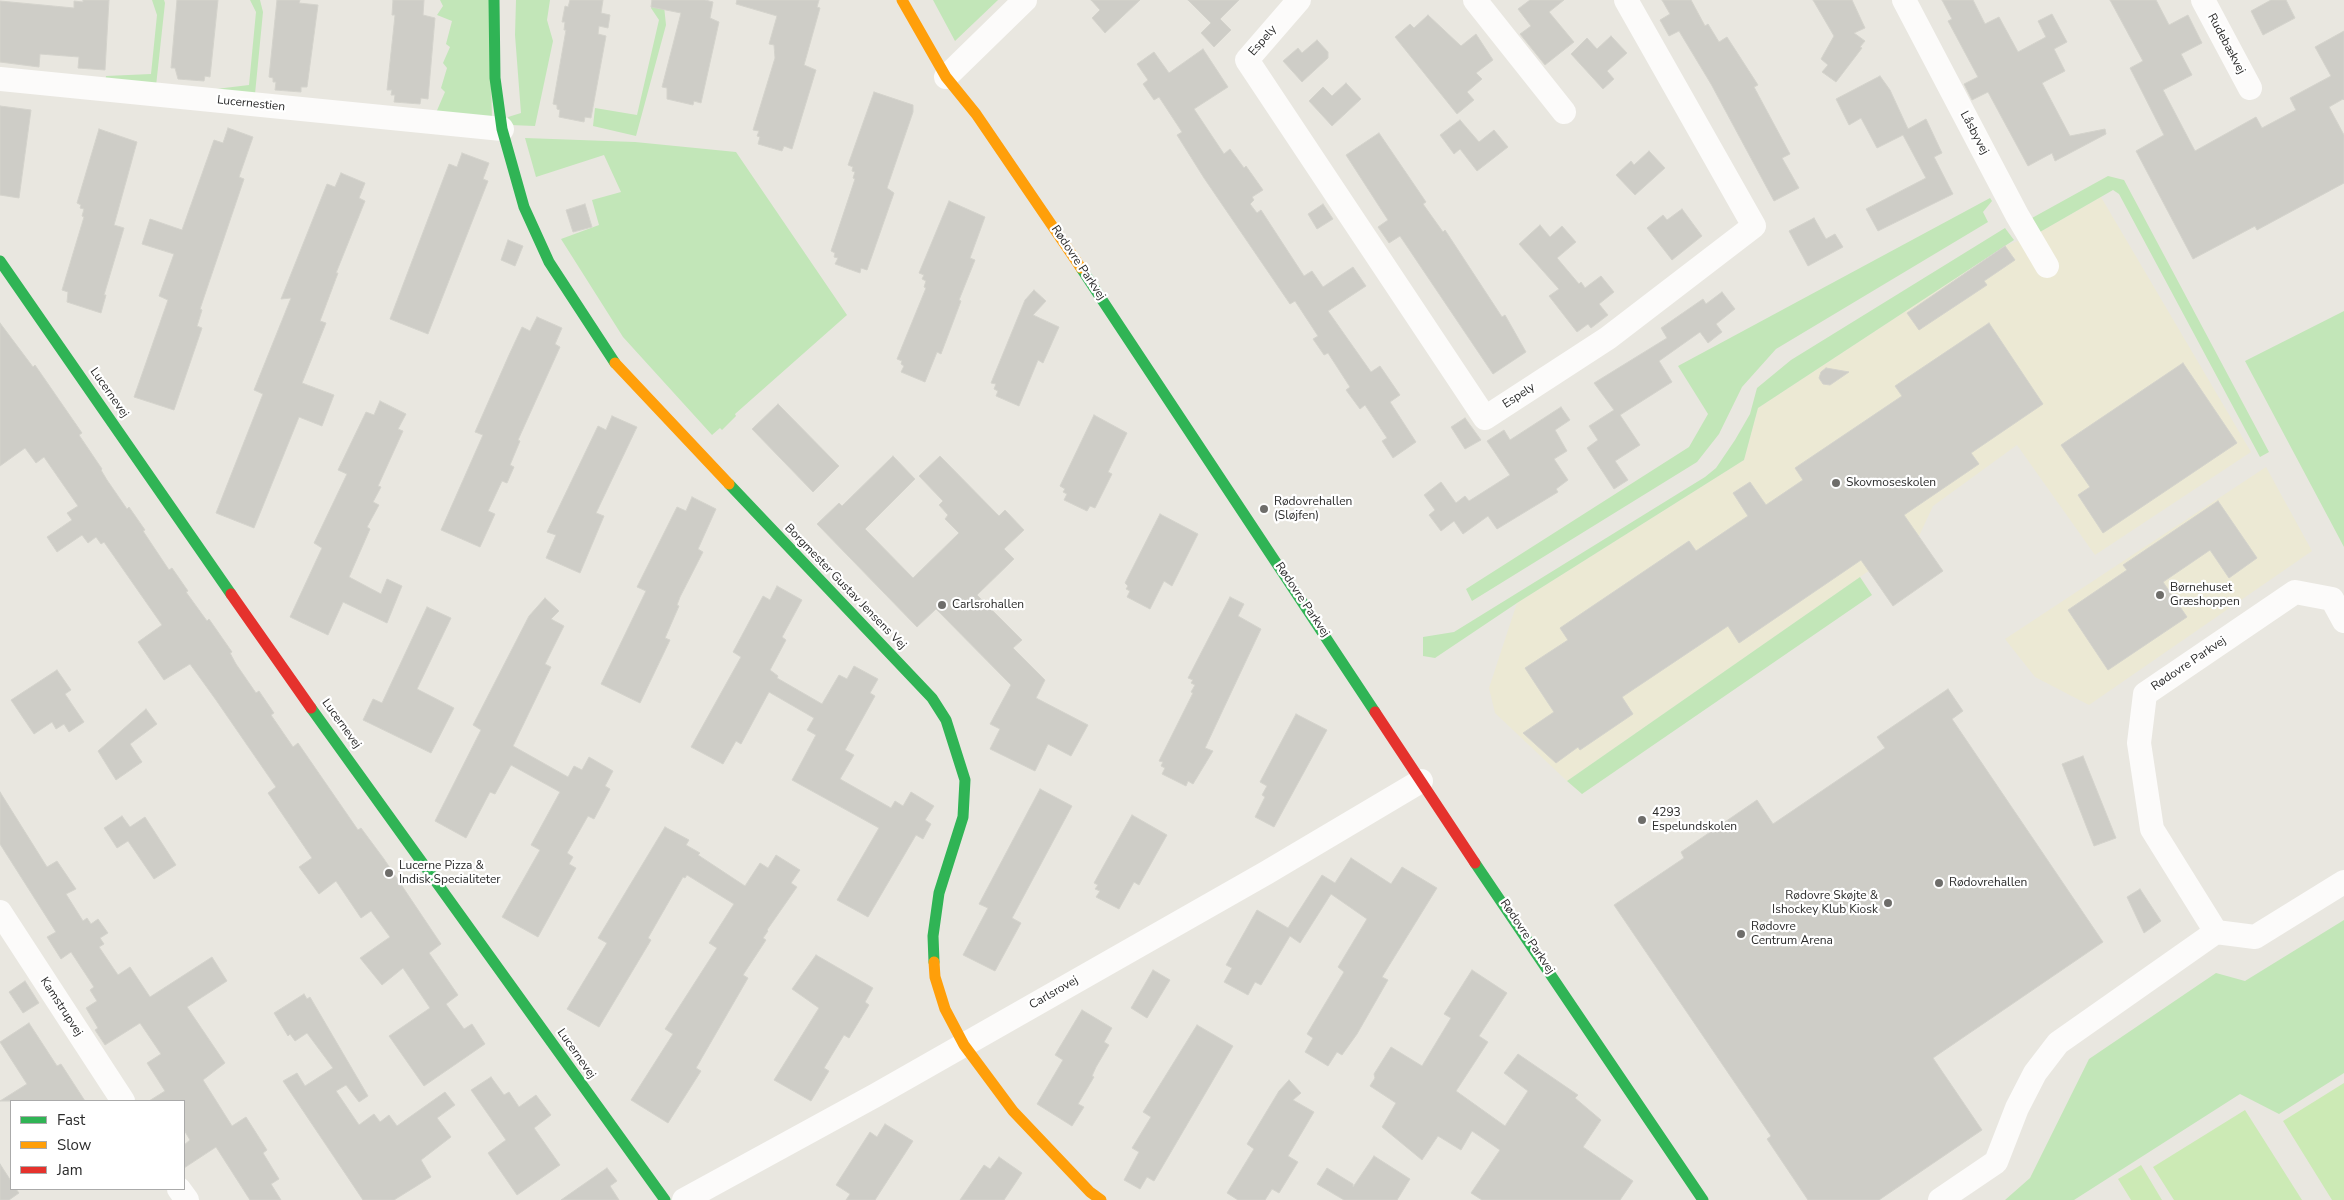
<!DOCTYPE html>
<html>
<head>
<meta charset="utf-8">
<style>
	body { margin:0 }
	#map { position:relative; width:2344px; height:1200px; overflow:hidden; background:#e9e7e0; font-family:"Nunito Sans",sans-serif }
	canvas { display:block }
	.legend { position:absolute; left:10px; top:1100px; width:175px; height:90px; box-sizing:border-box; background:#fff; border:1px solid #aaa; margin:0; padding:6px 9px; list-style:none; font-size:15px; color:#2b2b2b }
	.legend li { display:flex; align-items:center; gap:10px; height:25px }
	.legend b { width:25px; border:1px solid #aaa }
</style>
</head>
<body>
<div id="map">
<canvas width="2344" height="1200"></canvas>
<ul class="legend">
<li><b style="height:6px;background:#30b455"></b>Fast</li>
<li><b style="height:6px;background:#ff9f0a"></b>Slow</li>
<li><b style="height:6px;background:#e5322d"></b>Jam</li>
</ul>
</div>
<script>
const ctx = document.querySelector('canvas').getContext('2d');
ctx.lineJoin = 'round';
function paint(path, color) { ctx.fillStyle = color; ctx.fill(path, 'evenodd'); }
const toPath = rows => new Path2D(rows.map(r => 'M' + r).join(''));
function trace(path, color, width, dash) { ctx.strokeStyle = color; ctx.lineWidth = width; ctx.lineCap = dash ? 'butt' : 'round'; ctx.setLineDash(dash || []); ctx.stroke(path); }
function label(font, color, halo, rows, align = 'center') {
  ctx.font = font + ' "Nunito Sans",sans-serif'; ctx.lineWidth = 4.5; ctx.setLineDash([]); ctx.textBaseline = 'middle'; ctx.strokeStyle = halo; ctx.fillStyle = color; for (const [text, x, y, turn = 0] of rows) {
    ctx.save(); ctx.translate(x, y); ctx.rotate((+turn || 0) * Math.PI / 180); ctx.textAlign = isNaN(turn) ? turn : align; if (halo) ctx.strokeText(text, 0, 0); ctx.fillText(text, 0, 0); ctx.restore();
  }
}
paint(toPath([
	[2101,197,2251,452,2095,555,2017,445,1933,506,1919,536,1567,781,1495,713,1489,688,1517,603,1744,460,1758,408,2005,246,2040,232],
	[2266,467,2312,551,2089,705,2035,677,2005,639]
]), '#ece9d4');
paint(toPath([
	[152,0,164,0,165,3,156,86,105,82,106,76,151,74,157,15],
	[250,0,260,0,263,12,255,94,216,89,249,85,256,12],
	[440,0,489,0,492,119,435,115,445,92,441,88,447,68,443,63,450,47,446,44,452,21,437,15,443,6],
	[516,0,550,0,547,20,553,41,535,126,510,125,508,117,521,113,515,35],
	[653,0,664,6,666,25,636,136,593,126,595,108,637,115,659,20,651,8],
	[933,0,998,0,955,41],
	[525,138,635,142,736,152,847,315,735,414,736,416,722,430,720,428,712,435,623,337,561,239,599,225,592,200,621,192,604,155,536,177],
	[2108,176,2124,180,2269,452,2260,457,2119,194,2113,190,2040,232,2032,218],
	[1990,198,1992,201,1983,212,1988,222,1776,349,1742,387,1719,434,1697,462,1472,601,1466,589,1689,447,1708,414,1678,366],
	[2005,228,2014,240,1758,408,1744,460,1517,603,1435,658,1423,656,1423,637,1454,632,1705,477,1716,468,1735,440,1750,414,1757,388,1791,360],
	[2344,311,2344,547,2245,361],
	[1860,577,1872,595,1582,794,1567,781],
	[2344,920,2344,1073,2279,1114,2240,1094,2074,1200,2005,1200,2030,1178,2089,1059,2216,973,2245,981]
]), '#c2e6b8');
paint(toPath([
	[2344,1083,2344,1200,2332,1200,2283,1121],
	[2245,1110,2302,1200,2174,1200,2153,1167],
	[2141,1165,2162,1200,2131,1200,2118,1179]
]), '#cceab5');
const building = toPath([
	[83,0,109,0,105,70,78,68,79,57,40,54,39,67,0,62,0,1,74,8,74,1,83,2,83,0],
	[177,0,218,0,210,77,205,76,204,81,178,79,175,68,171,68,177,0],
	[277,0,300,0,299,3,318,5,307,87,301,87,301,92,275,90,276,82,273,82,273,78,269,77,277,0],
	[393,0,424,0,423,15,435,18,428,99,421,98,420,104,394,102,395,95,391,95,392,90,387,90,394,25,395,15,392,15,393,0],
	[570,0,603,0,601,13,610,15,608,28,599,26,598,34,606,36,591,118,585,117,584,122,559,117,560,110,557,109,557,105,553,104,566,30,564,30,565,22,562,22,565,6,568,7,570,0],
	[652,0,705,0,713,2,710,18,719,22,701,103,694,101,693,105,667,99,667,88,662,87,681,13,651,7,652,0],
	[737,0,819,0,817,7,820,8,804,65,816,70,792,149,784,146,782,151,758,144,760,137,757,136,759,131,753,130,775,58,774,45,769,44,777,16,736,4,737,0],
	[1091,0,1140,0,1105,33,1092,18,1100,10,1091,0],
	[1188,0,1239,0,1220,19,1231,30,1214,47,1201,33,1211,23,1188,0],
	[1530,0,1564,0,1549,12,1574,42,1545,65,1520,34,1531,26,1518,9,1530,0],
	[1662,0,1691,0,1705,26,1708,24,1719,42,1727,37,1758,85,1754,87,1790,154,1782,158,1799,188,1774,201,1711,84,1679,31,1669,36,1660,20,1670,14,1662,0],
	[1813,0,1852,0,1865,28,1854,33,1865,41,1860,47,1862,48,1836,82,1822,72,1828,65,1821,59,1834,36,1813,0],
	[1942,0,1973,0,1985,24,1999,17,2018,52,2046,37,2038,21,2052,14,2067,42,2054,49,2065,71,2042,83,2070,136,2105,129,2106,134,2055,161,2052,153,2028,166,1988,92,1972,100,1964,84,1978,77,1948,21,1952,19,1942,0],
	[2110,0,2156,0,2169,25,2188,15,2202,43,2181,54,2192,75,2163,90,2195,151,2256,117,2262,128,2296,110,2290,98,2331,76,2315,47,2344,31,2344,100,2343,99,2329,107,2344,135,2344,183,2257,230,2255,226,2193,259,2136,151,2164,135,2130,68,2143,61,2110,0],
	[2271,0,2286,0,2295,18,2263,35,2251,11,2271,0],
	[1428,15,1461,46,1476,34,1493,60,1476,73,1482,79,1467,92,1474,100,1457,114,1395,37,1410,24,1414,28,1428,15],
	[1611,36,1627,53,1607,71,1614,79,1603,89,1571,54,1587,38,1597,49,1611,36],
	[1317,40,1328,52,1328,58,1302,82,1283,61,1298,48,1302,53,1317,40],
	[1203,49,1228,87,1194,109,1224,154,1230,149,1244,168,1246,166,1263,190,1252,197,1254,200,1250,204,1257,213,1261,210,1304,276,1312,271,1323,287,1353,267,1366,286,1328,311,1371,372,1380,366,1400,395,1390,402,1416,442,1393,458,1382,441,1387,438,1365,405,1360,409,1346,390,1350,387,1328,353,1324,355,1313,339,1318,336,1295,301,1290,304,1204,178,1177,135,1182,132,1159,97,1154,100,1143,84,1148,80,1137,64,1154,52,1169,73,1203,49],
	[1880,76,1890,90,1908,129,1926,119,1942,153,1934,157,1953,194,1878,231,1866,209,1926,178,1903,135,1877,148,1861,118,1849,125,1836,99,1880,76],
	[1346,83,1361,99,1332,126,1309,101,1323,87,1332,96,1346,83],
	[874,92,913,105,913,112,887,188,894,193,867,270,861,268,860,273,835,264,838,258,834,257,835,253,831,251,855,179,853,178,855,172,852,171,853,167,848,165,874,92],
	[0,106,31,110,19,198,0,195,0,106],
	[1460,120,1479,142,1494,130,1508,147,1477,171,1460,149,1454,154,1440,135,1460,120],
	[228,128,253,137,239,177,244,179,200,309,202,310,197,326,202,328,174,410,134,397,168,300,159,296,174,254,142,244,150,219,182,230,214,140,223,143,228,128],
	[99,129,137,142,114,225,124,228,104,295,106,295,101,313,67,302,68,292,62,290,84,217,82,216,84,209,80,208,81,205,77,203,99,129],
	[1379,133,1426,202,1423,204,1443,232,1445,230,1502,317,1505,315,1526,352,1493,374,1400,236,1389,243,1378,227,1388,220,1346,155,1379,133],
	[1649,151,1665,168,1635,195,1616,175,1631,161,1634,165,1649,151],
	[462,153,489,163,483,179,488,181,428,334,390,319,449,164,457,167,462,153],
	[341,173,365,183,359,198,365,201,336,273,338,273,320,321,326,323,302,383,334,395,322,426,299,417,254,528,216,513,263,394,254,390,291,298,281,299,327,184,335,187,341,173],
	[949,201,985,217,970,258,975,260,959,300,961,301,941,354,937,352,925,382,901,372,904,366,901,364,902,361,897,359,926,288,924,287,926,281,922,279,924,275,919,273,949,201],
	[585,204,592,227,573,232,566,210,585,204],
	[1323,204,1333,219,1317,229,1308,214,1323,204],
	[1682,209,1702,236,1672,260,1647,228,1663,215,1667,220,1682,209],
	[1814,218,1826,239,1835,234,1843,247,1808,266,1789,231,1814,218],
	[1540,225,1550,237,1562,226,1576,242,1557,258,1579,284,1581,282,1585,288,1601,276,1614,292,1599,304,1608,315,1591,328,1588,324,1577,332,1549,296,1559,289,1519,244,1540,225],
	[508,240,523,246,515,266,501,260,508,240],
	[2005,246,2015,260,1984,281,1987,285,1919,330,1907,313,2005,246],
	[1034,290,1046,301,1033,315,1059,327,1043,363,1038,360,1019,406,996,396,998,391,994,389,996,384,991,383,1025,300,1034,290],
	[1722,292,1735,309,1716,324,1722,332,1708,343,1700,332,1659,361,1672,382,1620,415,1640,445,1615,461,1628,480,1614,489,1587,448,1598,440,1589,426,1614,410,1594,383,1667,338,1661,328,1703,299,1706,304,1722,292],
	[537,317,562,328,555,344,560,347,518,440,520,441,510,465,514,467,507,483,502,481,488,511,495,514,480,547,441,530,483,435,475,432,509,355,522,327,530,331,537,317],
	[0,323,33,367,35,365,82,433,79,435,102,469,101,470,107,480,127,509,129,507,145,530,143,531,169,570,172,568,188,591,186,592,207,621,209,619,232,652,230,653,236,664,256,693,259,691,274,713,271,715,293,747,298,743,358,830,361,828,384,859,441,944,429,953,458,995,446,1004,464,1029,472,1024,485,1044,424,1086,389,1036,430,1008,403,968,382,985,360,958,390,937,371,911,361,918,336,881,319,894,299,867,312,858,268,793,276,787,216,700,190,664,164,680,138,642,162,625,104,542,101,544,96,537,88,543,82,535,57,552,47,537,72,520,67,513,78,506,44,457,36,463,25,448,0,466,0,323],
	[1989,323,2043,404,1971,453,1979,464,1904,515,1943,571,1893,606,1861,560,1739,643,1728,626,1622,697,1633,714,1580,750,1578,747,1556,763,1523,733,1554,712,1525,668,1568,640,1560,628,1689,541,1696,551,1748,516,1733,493,1750,482,1766,505,1803,480,1795,468,1902,396,1895,386,1989,323],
	[2183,363,2237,443,2103,533,2078,495,2090,487,2061,445,2183,363],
	[1826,368,1849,372,1830,385,1823,384,1819,378,1821,372,1826,368],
	[380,401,406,414,398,429,403,431,378,486,381,487,373,502,379,505,367,527,370,529,349,577,381,594,387,579,402,586,387,623,343,602,328,635,290,617,322,548,314,543,347,474,338,470,366,412,374,415,380,401],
	[778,404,839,466,813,492,752,429,778,404],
	[1561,407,1570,420,1555,430,1567,451,1554,459,1568,480,1556,489,1558,492,1497,529,1488,516,1463,534,1454,521,1441,531,1429,515,1435,510,1424,495,1441,482,1456,503,1465,496,1469,501,1510,475,1487,441,1504,430,1510,440,1561,407],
	[1094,415,1127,433,1108,472,1112,474,1095,508,1090,506,1087,511,1064,500,1067,494,1063,492,1065,489,1060,486,1094,415],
	[612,416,637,427,596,513,604,516,580,573,546,558,556,535,547,532,598,426,606,430,612,416],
	[1465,418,1481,440,1465,449,1451,427,1465,418],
	[893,456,915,479,865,529,913,578,959,533,945,519,948,515,939,505,943,501,919,476,940,456,999,516,1005,510,1024,530,1004,549,1014,559,977,595,1022,640,1013,648,1045,680,1036,698,1088,725,1071,756,1048,744,1035,771,990,749,1000,729,990,724,1011,685,936,609,917,627,817,524,839,503,842,506,893,456],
	[692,497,716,509,698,549,703,552,680,597,677,605,679,606,665,638,670,640,640,703,601,684,646,591,637,587,677,507,686,511,692,497],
	[2218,501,2257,558,2229,578,2210,550,2163,582,2187,617,2108,670,2068,610,2127,570,2123,565,2218,501],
	[1160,514,1198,534,1172,586,1164,581,1150,609,1127,597,1130,591,1126,589,1128,586,1125,583,1160,514],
	[777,586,802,600,782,637,786,640,770,670,778,676,777,678,822,704,839,675,847,679,854,666,878,679,870,693,875,696,845,750,854,755,840,779,891,808,895,801,903,806,911,792,934,806,925,820,931,824,923,839,916,835,868,917,837,900,879,828,792,780,816,735,807,730,814,718,769,692,741,744,736,741,723,764,691,747,741,657,733,652,763,596,770,600,777,586],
	[1230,597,1244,604,1238,616,1261,629,1205,748,1213,751,1193,784,1188,781,1186,786,1162,774,1165,768,1161,766,1163,762,1159,761,1193,693,1191,692,1195,685,1191,683,1193,680,1188,678,1230,597],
	[545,598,559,611,551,619,564,626,545,664,551,667,513,746,568,777,574,766,582,770,589,757,613,771,605,786,610,789,594,819,588,816,567,853,573,857,569,864,576,868,538,937,502,917,540,850,531,845,560,792,511,765,495,794,490,792,466,838,435,821,481,730,473,725,529,616,545,598],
	[427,607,451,618,417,689,454,708,431,753,363,720,373,699,382,703,427,607],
	[57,670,71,690,65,694,84,722,69,732,64,724,56,729,52,722,34,734,11,700,57,670],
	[1948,689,1963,711,1952,719,2103,942,1933,1058,1982,1130,1879,1200,1808,1200,1767,1139,1771,1136,1614,905,1684,858,1681,852,1757,800,1773,824,1885,748,1877,737,1948,689],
	[146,709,157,724,130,744,142,762,116,780,98,751,146,709],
	[1296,714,1327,730,1274,827,1255,817,1265,797,1262,795,1267,786,1260,782,1296,714],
	[2083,756,2116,838,2094,846,2062,764,2083,756],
	[1040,789,1072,806,1012,918,1021,923,995,971,963,955,988,908,979,904,1040,789],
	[0,792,47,867,57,861,76,889,66,894,83,921,87,918,91,924,98,919,108,933,100,938,104,944,99,947,118,975,130,967,150,997,212,957,227,981,187,1007,225,1063,203,1080,232,1126,246,1117,267,1150,263,1153,279,1179,271,1184,281,1200,250,1200,216,1147,184,1168,184,1145,190,1140,184,1130,184,1101,149,1101,165,1091,147,1063,161,1054,140,1023,105,1045,95,1030,98,1028,86,1008,97,1001,90,990,94,987,71,952,61,959,47,937,56,932,0,844,0,792],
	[1132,815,1167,835,1139,885,1134,882,1119,909,1096,897,1100,891,1095,889,1098,885,1094,883,1132,815],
	[122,816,130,827,145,817,176,865,154,879,128,841,117,848,104,828,122,816],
	[665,827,689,840,686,845,700,853,698,855,745,886,760,863,768,868,776,855,800,870,791,883,797,887,767,930,768,931,763,938,766,940,743,975,748,978,696,1068,701,1071,668,1123,631,1100,673,1034,665,1029,717,948,709,943,734,904,687,875,685,878,683,877,648,938,651,940,599,1027,567,1009,607,943,598,938,665,827],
	[1351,858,1391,884,1402,867,1437,888,1382,977,1388,980,1357,1034,1342,1055,1337,1052,1328,1066,1305,1052,1313,1038,1307,1034,1344,972,1338,967,1367,919,1331,894,1300,943,1290,936,1261,985,1255,982,1248,995,1224,982,1232,968,1226,965,1257,910,1288,928,1322,875,1335,883,1351,858],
	[2140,889,2161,921,2144,933,2127,897,2140,889],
	[816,955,873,988,865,1002,869,1005,849,1038,844,1035,824,1068,829,1071,811,1101,774,1080,819,1008,792,989,816,955],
	[1153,970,1170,980,1147,1018,1131,1008,1153,970],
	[1472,970,1507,993,1479,1036,1488,1042,1456,1091,1505,1126,1528,1091,1504,1073,1518,1054,1578,1095,1575,1098,1601,1120,1583,1147,1633,1181,1620,1200,1482,1200,1471,1193,1500,1150,1472,1131,1461,1150,1438,1136,1422,1160,1382,1127,1396,1103,1370,1086,1375,1078,1374,1074,1391,1047,1422,1066,1451,1018,1444,1014,1472,970],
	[25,981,39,1003,23,1013,9,992,25,981],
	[304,994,307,999,310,997,368,1096,359,1102,346,1085,336,1091,359,1125,374,1114,380,1122,389,1115,397,1126,445,1092,455,1105,437,1118,451,1137,421,1160,431,1177,394,1200,363,1200,283,1081,297,1073,305,1086,333,1068,307,1033,295,1041,290,1034,288,1036,274,1013,304,994],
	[1082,1010,1112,1028,1104,1042,1109,1045,1096,1067,1092,1076,1094,1077,1078,1104,1084,1107,1072,1126,1037,1104,1063,1060,1055,1055,1082,1010],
	[29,1023,57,1066,61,1064,85,1101,0,1101,27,1084,0,1042,29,1023],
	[1197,1025,1233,1046,1154,1181,1147,1177,1140,1189,1124,1180,1139,1152,1132,1148,1151,1117,1143,1112,1197,1025],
	[491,1077,504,1095,509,1092,519,1107,536,1095,551,1115,534,1128,560,1165,517,1195,488,1153,506,1140,471,1090,491,1077],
	[1289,1080,1301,1093,1293,1100,1314,1112,1288,1156,1298,1162,1279,1193,1272,1189,1265,1200,1238,1200,1227,1193,1254,1149,1247,1144,1279,1091,1289,1080],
	[885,1124,913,1141,875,1200,846,1200,850,1194,836,1185,870,1132,877,1137,885,1124],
	[1374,1156,1410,1179,1397,1200,1344,1200,1317,1184,1327,1168,1353,1184,1353,1187,1374,1156],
	[999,1157,1022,1173,1004,1200,960,1200,984,1165,990,1169,999,1157],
	[0,1164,11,1181,11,1189,16,1189,19,1193,9,1200,0,1200,0,1164],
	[607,1168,617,1181,610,1186,619,1200,561,1200,607,1168]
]);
paint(building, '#cecdc7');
trace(building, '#d4d3cc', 1);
trace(toPath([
	[1299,0,1247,60,1485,418,1608,338,1754,226,1626,0],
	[1475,0,1564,112],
	[1904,0,2017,215,2047,266],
	[2203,0,2250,88],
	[946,77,1025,0],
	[0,79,502,129],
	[0,912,123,1101],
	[2216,932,2152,829,2139,743,2145,694,2295,592,2332,599,2344,621],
	[179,1189,187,1200],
	[684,1200,876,1095,1266,873,1421,781],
	[1940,1200,1996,1162,2017,1108,2035,1073,2058,1043,2216,932,2255,937,2344,882]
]), '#fcfbfa', 24);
trace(toPath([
	[494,0,495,78,502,129,524,207,549,262,615,363],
	[0,261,231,594],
	[1081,268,1375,712],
	[729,484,932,698,946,720,965,780,963,817,939,893,933,936,934,962],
	[311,708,665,1200],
	[1475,863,1703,1200]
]), '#30b455', 11);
trace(toPath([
	[902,0,946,77,976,114,1081,268],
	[615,363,729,484],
	[934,962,935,977,945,1009,964,1045,1013,1111,1090,1192,1101,1200]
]), '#ff9f0a', 11);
trace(toPath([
	[231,594,311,708],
	[1375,712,1475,863]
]), '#e5322d', 11);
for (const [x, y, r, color] of [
	[1836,483,5,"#6e6d6a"],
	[1264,509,5,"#6e6d6a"],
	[2160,595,5,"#6e6d6a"],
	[942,605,5,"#6e6d6a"],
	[1642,820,5,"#6e6d6a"],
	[389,873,5,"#6e6d6a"],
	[1939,883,5,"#6e6d6a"],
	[1888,903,5,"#6e6d6a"],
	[1741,934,5,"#6e6d6a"]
]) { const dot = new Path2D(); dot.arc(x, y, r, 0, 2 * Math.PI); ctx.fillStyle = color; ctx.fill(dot); trace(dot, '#fff', 2); }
label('12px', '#2b2b2b', '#fff', [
	["Espely",1263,41,-49],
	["Rudebækvej",2226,44,62],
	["Lucernestien",251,104,6],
	["Låsbyvej",1974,133,62],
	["Rødovre Parkvej",1078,263,56],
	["Lucernevej",109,393,55],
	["Espely",1519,396,-33],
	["Borgmester Gustav Jensens Vej",845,587,46],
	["Rødovre Parkvej",1302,600,56],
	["Rødovre Parkvej",2189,664,-34],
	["Lucernevej",341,724,54],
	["Rødovre Parkvej",1527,937,56],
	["Carlsrovej",1054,993,-30],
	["Kamstrupvej",61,1007,57],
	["Lucernevej",576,1054,55]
]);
label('12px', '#2b2b2b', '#fff', [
	["Skovmoseskolen",1846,483],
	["Rødovrehallen",1274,502],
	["(Sløjfen)",1274,516],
	["Børnehuset",2170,588],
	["Græshoppen",2170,602],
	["Carlsrohallen",952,605],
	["4293",1652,813],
	["Espelundskolen",1652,827],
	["Lucerne Pizza &",399,866],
	["Indisk Specialiteter",399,880],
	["Rødovrehallen",1949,883],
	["Rødovre Skøjte &",1878,896,"right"],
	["Ishockey Klub Kiosk",1878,910,"right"],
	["Rødovre",1751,927],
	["Centrum Arena",1751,941]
], 'left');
</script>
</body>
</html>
